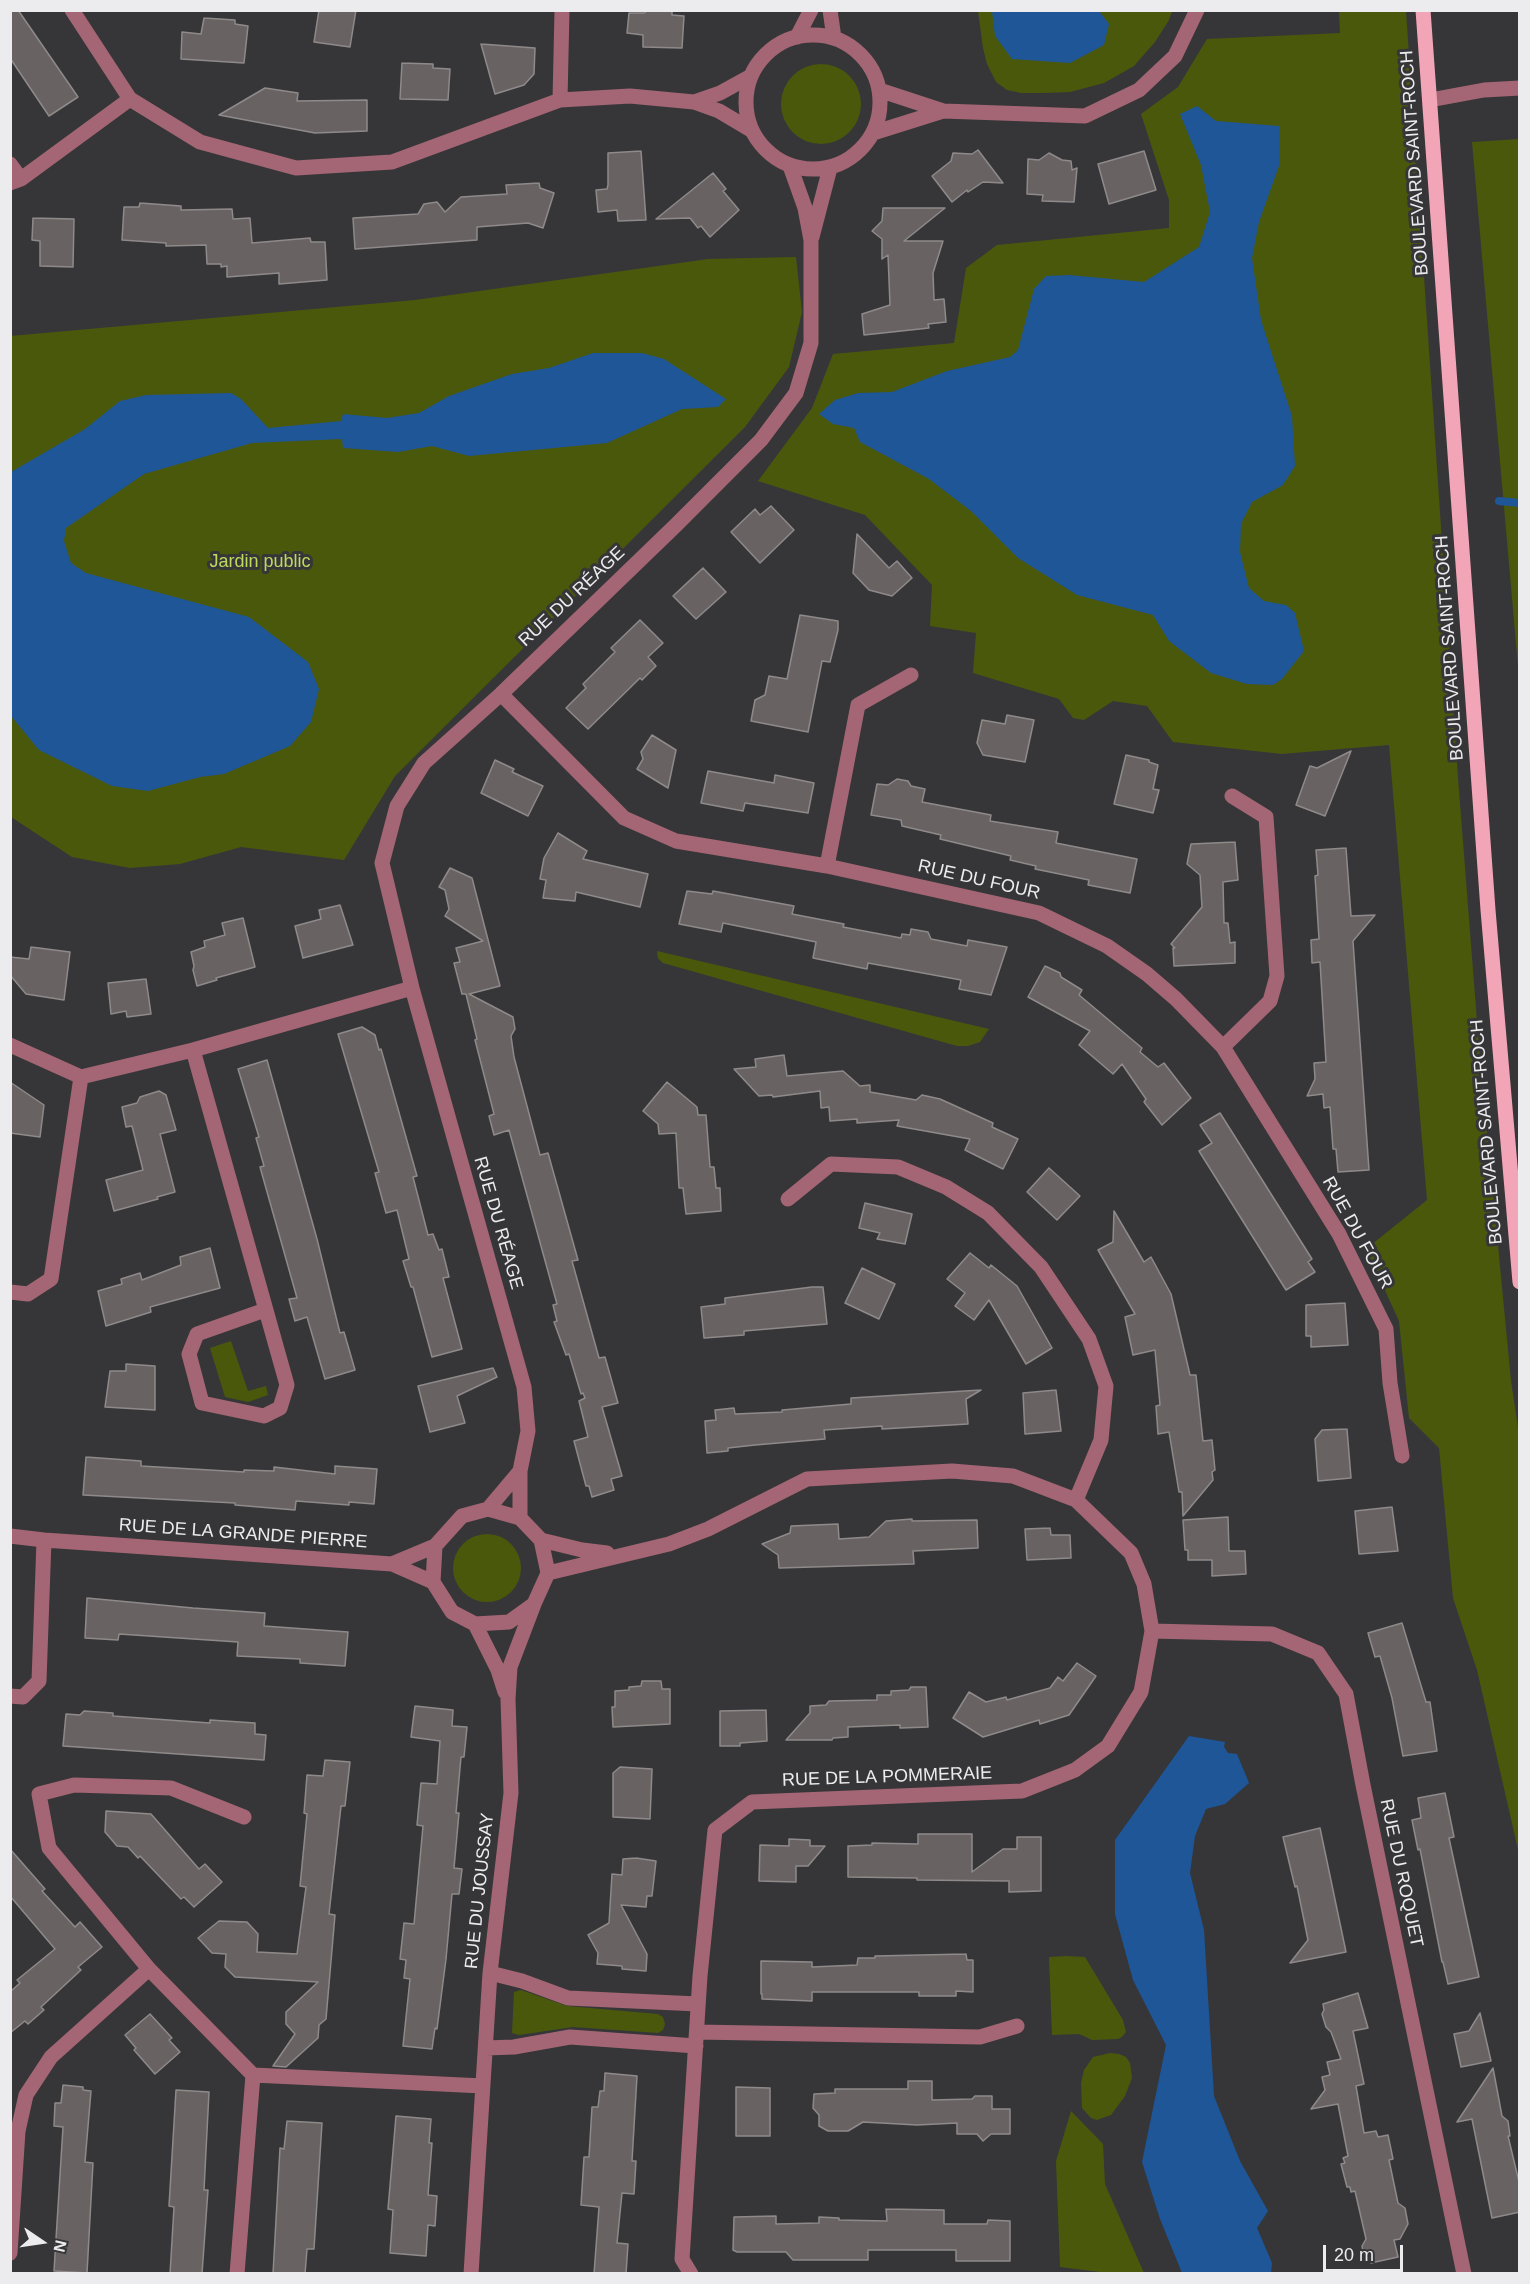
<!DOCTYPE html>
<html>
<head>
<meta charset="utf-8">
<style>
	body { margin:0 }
	#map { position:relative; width:1530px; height:2284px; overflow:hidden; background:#363639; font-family:Arial,sans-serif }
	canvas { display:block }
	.frame { position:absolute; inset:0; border:12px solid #ecebed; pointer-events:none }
	.north { position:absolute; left:12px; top:2212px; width:60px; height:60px; -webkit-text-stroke:4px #363639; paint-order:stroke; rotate:103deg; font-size:16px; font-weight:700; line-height:24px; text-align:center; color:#ecebed }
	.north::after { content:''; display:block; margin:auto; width:21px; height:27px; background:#ecebed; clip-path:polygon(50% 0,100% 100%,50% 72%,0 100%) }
	.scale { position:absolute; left:1323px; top:2245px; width:80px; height:27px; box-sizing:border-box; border:3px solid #ecebed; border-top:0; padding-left:8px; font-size:18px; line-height:21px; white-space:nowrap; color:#ecebed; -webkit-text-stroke:4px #363639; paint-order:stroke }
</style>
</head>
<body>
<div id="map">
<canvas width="1530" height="2284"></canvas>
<div class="frame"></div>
<div class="north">N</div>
<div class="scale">20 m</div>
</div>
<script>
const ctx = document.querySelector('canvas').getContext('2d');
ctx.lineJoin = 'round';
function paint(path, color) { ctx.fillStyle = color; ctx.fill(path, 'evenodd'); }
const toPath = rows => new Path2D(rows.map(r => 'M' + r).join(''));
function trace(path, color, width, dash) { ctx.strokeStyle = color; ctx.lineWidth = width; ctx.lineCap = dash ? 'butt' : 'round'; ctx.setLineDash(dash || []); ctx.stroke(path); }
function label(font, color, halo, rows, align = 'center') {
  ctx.font = font + ' Arial,sans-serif'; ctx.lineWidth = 6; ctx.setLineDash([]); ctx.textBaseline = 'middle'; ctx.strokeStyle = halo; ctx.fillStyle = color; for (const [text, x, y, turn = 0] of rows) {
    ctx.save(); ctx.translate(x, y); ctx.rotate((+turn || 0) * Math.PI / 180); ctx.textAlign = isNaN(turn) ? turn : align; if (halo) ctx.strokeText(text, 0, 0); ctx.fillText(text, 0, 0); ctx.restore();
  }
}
paint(toPath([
	[978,11,1172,11,1169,20,1155,42,1134,66,1104,83,1070,92,1043,93,1021,93,1007,90,996,82,987,64,983,48],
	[1339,11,1406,11,1458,778,1479,1047,1511,1381,1520,1441,1519,1854,1477,1670,1453,1598,1439,1448,1409,1418,1399,1321,1366,1249,1427,1200,1389,745,1282,754,1173,742,1147,706,1113,701,1084,720,1073,718,1059,699,973,673,976,633,930,626,932,585,865,515,758,481,812,408,833,354,954,343,966,268,997,245,1169,228,1169,200,1141,114,1178,87,1207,39,1340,33],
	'781 104a40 40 0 1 1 80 0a40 40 0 1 1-80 0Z',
	[1519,139,1520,139,1519,678,1472,142],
	[796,257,802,312,789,367,745,427,395,776,344,860,241,847,180,864,130,868,72,857,11,817,10,336,415,300,708,259],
	[657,951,989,1029,980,1042,968,1046,957,1046,663,963,658,958],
	[231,1341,248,1391,266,1386,268,1395,248,1402,225,1397,210,1348],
	'453 1568a34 34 0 1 1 68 0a34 34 0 1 1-68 0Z',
	[1066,1956,1085,1957,1123,2020,1126,2032,1122,2037,1118,2039,1092,2040,1079,2034,1052,2035,1049,1957],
	[521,1990,567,2006,658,2014,663,2017,665,2024,663,2030,658,2033,573,2027,519,2035,512,2033,514,1992],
	[1110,2053,1119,2054,1126,2057,1130,2063,1132,2078,1125,2096,1111,2115,1097,2120,1091,2118,1082,2108,1081,2083,1084,2070,1093,2057],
	[1071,2111,1103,2144,1105,2184,1144,2273,1108,2273,1060,2267,1056,2161]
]), '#4a580c');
paint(toPath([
	[992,11,1099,11,1109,24,1104,45,1070,63,1012,59,995,36],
	[1197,106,1216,121,1279,126,1279,166,1259,222,1252,258,1261,320,1292,416,1295,466,1283,485,1252,502,1241,524,1240,552,1249,588,1264,601,1286,605,1295,613,1304,651,1282,679,1273,685,1247,684,1211,673,1169,641,1153,615,1077,595,1018,558,971,511,929,479,860,442,854,428,833,424,819,414,835,400,858,393,892,392,947,371,1010,357,1018,350,1034,289,1046,276,1069,275,1144,282,1199,247,1210,212,1201,165,1180,114],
	[593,353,642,353,664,359,726,399,718,407,682,409,607,443,469,456,432,446,398,452,343,448,342,439,252,443,144,474,66,528,64,541,71,563,86,573,249,617,308,662,319,689,311,722,290,746,224,774,200,777,148,791,112,786,39,750,11,716,11,472,85,429,120,401,146,395,231,393,241,399,268,428,341,421,343,414,387,418,419,413,449,396,512,374,549,368],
	[1189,1736,1225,1742,1224,1747,1228,1753,1237,1754,1249,1783,1225,1804,1206,1809,1195,1836,1190,1873,1204,1930,1214,2096,1240,2161,1268,2211,1257,2228,1272,2263,1271,2273,1182,2273,1160,2219,1142,2162,1166,2045,1133,1980,1115,1914,1115,1840]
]), '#1e5698');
trace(toPath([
	[1499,501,1520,503]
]), '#1e5698', 8);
const building = toPath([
	[10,10,18,10,78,97,49,116,10,58,10,10],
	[319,10,356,10,350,47,314,42,319,10],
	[648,10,672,10,672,15,684,16,682,48,643,47,643,35,627,33,629,13,644,13,648,10],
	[204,18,235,20,235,24,248,26,244,63,181,59,182,32,201,34,204,18],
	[481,44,535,48,534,74,524,85,495,94,481,44],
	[402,63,433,64,433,68,450,69,448,100,400,99,402,63],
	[265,88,298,93,297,101,367,100,367,131,315,133,219,115,265,88],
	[978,150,1003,183,983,182,968,192,967,190,952,202,932,176,951,161,953,153,972,154,978,150],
	[641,151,646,220,618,221,617,210,598,212,596,190,607,189,608,185,608,153,641,151],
	[1144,151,1156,190,1109,204,1098,164,1144,151],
	[1049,153,1062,160,1071,161,1072,170,1077,168,1074,202,1042,201,1043,195,1027,194,1028,159,1039,160,1049,153],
	[713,173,726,189,723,191,739,210,710,237,701,226,698,228,690,218,656,219,713,173],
	[539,183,540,188,554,193,543,228,528,223,477,227,477,240,355,249,353,218,418,214,424,204,437,202,445,212,461,197,507,194,506,185,539,183],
	[140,203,181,206,181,210,232,209,233,219,250,218,252,243,310,238,311,242,325,242,327,280,279,284,279,273,227,277,227,266,221,267,221,264,207,264,206,245,166,246,166,243,122,240,124,207,139,207,140,203],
	[883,208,945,208,904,241,943,241,933,273,934,300,944,299,946,322,928,324,929,328,864,335,862,314,890,305,888,255,882,259,882,239,872,231,882,221,883,208],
	[33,218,74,219,73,267,40,266,40,241,32,240,33,218],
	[771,506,794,530,760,563,731,532,755,509,760,515,771,506],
	[857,534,889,568,897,561,912,578,892,596,869,590,853,573,857,534],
	[703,568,726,592,696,619,673,596,703,568],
	[800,615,838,621,838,630,830,662,822,661,808,732,751,721,755,700,765,695,769,676,787,679,800,615],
	[640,620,663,643,648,657,656,666,642,680,640,678,588,729,566,708,586,688,583,684,615,652,611,648,640,620],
	[1007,715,1034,720,1025,762,983,755,977,743,982,720,1005,724,1007,715],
	[652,735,676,750,668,788,637,769,643,759,641,752,652,735],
	[1351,751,1325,816,1296,805,1310,766,1317,768,1351,751],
	[1126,755,1149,760,1149,762,1158,765,1153,789,1159,790,1153,813,1114,804,1126,755],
	[495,760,514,769,512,772,543,786,528,816,481,793,495,760],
	[708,771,774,783,775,775,814,783,808,813,745,803,743,811,701,803,708,771],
	[897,779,908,781,911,786,925,789,922,802,991,815,990,821,1058,832,1056,843,1137,859,1130,893,1088,885,1089,880,1035,869,1036,866,1010,860,1011,856,940,839,941,835,902,826,901,820,871,815,877,784,888,785,897,779],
	[558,833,587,851,583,859,648,874,640,907,576,892,575,901,543,898,546,880,540,879,544,858,558,833],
	[1235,842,1238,880,1223,882,1224,923,1228,923,1230,943,1235,942,1235,963,1174,966,1173,948,1175,948,1171,944,1202,907,1200,875,1187,864,1191,844,1235,842],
	[1346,848,1351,916,1375,915,1353,941,1369,1170,1338,1172,1336,1149,1333,1149,1330,1107,1324,1108,1323,1094,1307,1096,1315,1079,1314,1063,1326,1062,1320,962,1312,963,1311,940,1319,939,1315,876,1318,875,1316,850,1346,848],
	[450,868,472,878,500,986,469,994,513,1017,515,1029,511,1036,514,1057,540,1155,548,1153,578,1260,572,1261,599,1358,605,1357,618,1403,602,1407,622,1476,611,1479,614,1490,592,1497,589,1486,586,1486,574,1441,588,1437,579,1401,585,1398,583,1393,581,1394,569,1354,566,1355,554,1322,557,1321,553,1305,557,1304,509,1130,494,1135,489,1116,494,1114,475,1040,477,1039,466,994,462,994,454,963,460,962,456,948,483,941,445,916,449,909,445,890,439,887,450,868],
	[687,891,712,894,713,891,794,906,792,914,844,924,843,927,901,938,902,934,910,935,911,929,928,932,931,939,967,946,968,940,1007,947,991,995,959,989,961,980,868,963,867,969,813,958,816,942,723,923,721,932,679,924,687,891],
	[340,905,353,945,303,958,295,926,321,919,319,910,340,905],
	[243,918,255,967,216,978,217,980,197,986,193,970,194,966,191,952,205,947,204,941,225,935,222,923,243,918],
	[31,947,70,952,64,1000,26,994,10,975,10,957,29,959,31,947],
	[1045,966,1060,973,1061,977,1082,990,1079,995,1142,1048,1140,1052,1158,1067,1164,1063,1191,1098,1162,1125,1144,1102,1146,1099,1122,1064,1113,1074,1079,1045,1090,1031,1028,997,1045,966],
	[146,979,151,1014,127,1017,126,1011,111,1014,108,983,146,979],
	[362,1027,375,1035,379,1050,381,1049,417,1176,413,1177,428,1235,433,1234,439,1250,442,1249,449,1277,443,1278,462,1349,432,1357,413,1287,411,1287,403,1261,409,1259,397,1210,386,1213,375,1173,379,1172,338,1034,362,1027],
	[784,1055,787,1076,843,1071,860,1086,870,1085,870,1092,916,1100,922,1095,940,1099,993,1123,992,1127,1018,1139,1003,1169,965,1150,970,1139,897,1126,899,1120,857,1123,857,1119,830,1121,829,1107,821,1108,820,1091,773,1097,772,1095,759,1096,734,1069,756,1067,755,1059,784,1055],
	[267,1060,317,1239,340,1333,344,1332,355,1370,325,1379,307,1317,295,1321,289,1299,297,1298,260,1167,264,1166,256,1138,259,1137,238,1069,267,1060],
	[10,1082,44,1105,40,1137,10,1133,10,1082],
	[667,1082,697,1107,698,1115,706,1115,710,1167,714,1167,716,1188,720,1188,721,1211,686,1214,683,1188,679,1188,676,1133,659,1134,658,1124,643,1111,667,1082],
	[159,1091,166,1095,176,1130,160,1134,175,1192,157,1197,158,1199,114,1211,106,1180,143,1170,132,1126,126,1127,122,1107,137,1103,140,1097,159,1091],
	[1220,1113,1312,1259,1308,1262,1315,1272,1286,1290,1199,1151,1212,1143,1200,1125,1220,1113],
	[1049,1168,1080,1196,1057,1220,1027,1192,1049,1168],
	[865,1203,912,1214,905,1244,877,1239,880,1233,859,1228,865,1203],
	[1114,1211,1144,1262,1151,1257,1171,1294,1190,1375,1196,1375,1203,1441,1212,1440,1215,1470,1212,1472,1213,1480,1183,1516,1182,1492,1179,1492,1169,1432,1158,1434,1156,1406,1160,1405,1155,1350,1133,1355,1125,1317,1135,1314,1098,1250,1113,1242,1114,1211],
	[210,1248,220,1288,150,1307,151,1312,106,1326,98,1291,122,1284,121,1279,140,1273,142,1280,181,1265,180,1257,210,1248],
	[970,1253,989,1268,991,1265,1017,1286,1052,1348,1026,1364,989,1300,974,1320,955,1306,965,1293,947,1279,970,1253],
	[862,1268,895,1284,879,1319,845,1303,862,1268],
	[812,1287,823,1287,827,1324,744,1331,744,1335,704,1338,701,1307,725,1304,725,1298,812,1287],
	[1345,1303,1348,1345,1311,1347,1311,1336,1306,1336,1306,1305,1345,1303],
	[126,1364,155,1366,155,1410,105,1407,110,1371,126,1371,126,1364],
	[493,1368,497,1377,457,1396,465,1423,430,1432,418,1386,493,1368],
	[981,1390,966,1399,968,1424,882,1429,882,1426,824,1430,825,1439,755,1445,728,1448,728,1451,707,1453,705,1421,716,1420,715,1410,734,1408,735,1414,782,1412,782,1410,851,1404,851,1398,981,1390],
	[1056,1390,1061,1431,1025,1434,1023,1393,1056,1390],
	[1347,1429,1351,1478,1318,1481,1315,1439,1322,1430,1347,1429],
	[86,1457,141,1461,141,1466,244,1472,244,1470,274,1471,274,1467,335,1474,335,1466,377,1469,374,1504,349,1502,349,1505,296,1501,295,1510,235,1505,235,1503,83,1495,86,1457],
	[1392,1507,1398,1551,1359,1554,1355,1511,1392,1507],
	[1228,1517,1229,1551,1245,1551,1246,1574,1212,1576,1212,1560,1188,1560,1188,1550,1185,1550,1183,1520,1228,1517],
	[912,1519,912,1521,977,1520,978,1548,913,1551,914,1564,779,1568,778,1555,762,1544,790,1533,791,1526,838,1524,839,1539,869,1537,886,1521,912,1519],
	[1050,1528,1051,1535,1070,1535,1071,1558,1027,1560,1025,1529,1050,1528],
	[87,1598,193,1608,265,1613,264,1626,348,1632,345,1666,300,1663,300,1659,237,1656,238,1642,119,1634,118,1640,85,1638,87,1598],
	[1402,1623,1426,1702,1430,1702,1437,1751,1403,1756,1392,1698,1380,1656,1375,1657,1368,1633,1402,1623],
	[1077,1663,1096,1676,1069,1715,1040,1724,1039,1720,983,1737,953,1718,969,1692,986,1702,1006,1697,1007,1700,1050,1688,1058,1677,1063,1681,1077,1663],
	[642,1681,661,1681,662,1689,670,1689,670,1724,613,1727,612,1707,615,1707,615,1691,629,1690,629,1687,641,1686,642,1681],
	[911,1687,926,1687,928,1727,900,1728,900,1725,848,1727,848,1737,833,1738,832,1740,786,1740,810,1713,810,1706,826,1705,829,1701,877,1700,877,1695,891,1695,891,1691,909,1690,911,1687],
	[415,1706,453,1710,452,1726,467,1727,464,1757,461,1757,456,1813,459,1813,454,1868,462,1869,459,1894,452,1894,446,1959,437,2029,435,2028,432,2049,403,2046,410,1979,404,1978,406,1960,400,1959,404,1923,414,1924,423,1826,417,1825,421,1783,437,1784,440,1741,411,1737,415,1706],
	[766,1710,767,1741,740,1743,740,1746,720,1746,720,1711,766,1710],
	[84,1711,113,1713,113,1716,210,1723,210,1720,255,1723,255,1734,266,1735,264,1760,63,1746,66,1714,80,1715,84,1711],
	[325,1760,350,1762,345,1806,341,1806,329,1914,335,1915,326,2019,319,2025,318,2038,286,2067,273,2066,295,2034,286,2024,286,2012,318,1982,235,1977,225,1967,226,1954,212,1953,198,1938,219,1921,247,1922,258,1934,257,1952,297,1954,306,1887,300,1886,307,1814,304,1813,307,1775,323,1776,325,1760],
	[620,1767,652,1769,650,1819,613,1817,613,1773,620,1767],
	[1445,1793,1454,1837,1449,1838,1479,1977,1448,1984,1443,1962,1442,1962,1420,1849,1418,1850,1412,1820,1421,1818,1418,1798,1445,1793],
	[106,1811,151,1814,199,1869,205,1864,222,1882,194,1907,184,1897,181,1899,140,1856,138,1858,128,1847,117,1846,105,1832,106,1811],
	[1320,1828,1346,1952,1290,1963,1308,1940,1297,1886,1295,1887,1283,1837,1320,1828],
	[918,1834,972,1834,972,1872,1003,1849,1017,1849,1017,1837,1041,1837,1041,1891,1009,1892,1009,1881,917,1880,917,1878,848,1877,848,1846,872,1845,872,1843,918,1844,918,1834],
	[789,1839,810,1840,810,1846,825,1846,808,1866,796,1866,796,1882,759,1881,760,1845,789,1846,789,1839],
	[10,1849,45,1889,42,1891,75,1927,80,1922,102,1947,78,1967,81,1970,41,2007,44,2010,28,2024,25,2021,10,2033,10,1992,20,1983,17,1980,55,1949,10,1896,10,1849],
	[636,1858,656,1861,652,1896,647,1896,646,1907,621,1905,647,1954,646,1971,622,1969,622,1966,597,1964,598,1953,588,1935,609,1923,612,1874,622,1875,623,1859,636,1858],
	[966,1954,967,1960,973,1960,973,1992,956,1991,956,1996,919,1996,919,1992,812,1992,812,2001,762,1999,762,1994,761,1994,761,1961,812,1962,812,1967,857,1965,858,1958,875,1958,875,1956,966,1954],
	[1358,1993,1368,2028,1353,2031,1364,2084,1356,2086,1364,2133,1376,2131,1378,2137,1388,2135,1393,2159,1389,2160,1398,2203,1405,2208,1408,2224,1400,2239,1394,2240,1398,2257,1371,2263,1364,2258,1362,2246,1366,2239,1355,2191,1351,2192,1350,2187,1347,2187,1341,2164,1345,2163,1343,2158,1348,2156,1338,2104,1311,2109,1325,2090,1322,2077,1330,2075,1327,2062,1341,2059,1331,2032,1326,2027,1322,2014,1324,2010,1323,2004,1358,1993],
	[1480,2013,1491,2061,1461,2067,1454,2034,1469,2031,1480,2013],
	[150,2014,172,2038,169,2040,180,2052,155,2074,134,2050,136,2048,125,2035,150,2014],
	[1493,2068,1502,2116,1508,2121,1510,2136,1508,2136,1520,2186,1520,2212,1492,2218,1472,2119,1457,2122,1493,2068],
	[605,2073,637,2076,632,2161,636,2161,634,2194,622,2193,617,2243,628,2244,626,2274,594,2274,599,2207,581,2205,584,2157,589,2157,592,2107,598,2107,600,2091,604,2091,605,2073],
	[908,2081,932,2081,932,2100,972,2099,975,2096,992,2096,992,2109,1010,2109,1010,2134,991,2134,983,2141,977,2134,957,2134,957,2123,917,2125,863,2122,848,2131,828,2131,819,2126,819,2115,813,2108,814,2094,835,2093,835,2089,908,2089,908,2081],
	[63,2085,83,2087,83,2090,91,2091,85,2162,93,2163,87,2273,54,2271,63,2127,54,2126,55,2103,61,2103,63,2085],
	[736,2087,770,2088,770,2136,736,2136,736,2087],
	[176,2090,209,2092,204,2190,208,2190,202,2274,170,2274,174,2207,169,2206,176,2090],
	[396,2116,431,2119,429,2143,432,2143,428,2195,437,2196,435,2226,428,2225,426,2256,390,2253,393,2210,388,2209,396,2116],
	[287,2121,322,2123,314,2249,307,2249,305,2274,273,2274,280,2148,284,2149,287,2121],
	[886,2209,944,2210,944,2224,987,2224,988,2220,1010,2221,1010,2261,956,2261,956,2250,868,2250,868,2260,793,2260,786,2252,737,2252,733,2250,734,2217,776,2216,776,2224,819,2223,819,2217,839,2218,839,2220,887,2221,886,2209]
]);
paint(building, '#686362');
trace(building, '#8f8a8a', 1.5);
trace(toPath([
	[72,10,130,99,200,142,296,168,392,162,560,100,630,96,694,102,719,111,751,130],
	[830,10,834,38],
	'746 102a67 67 0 1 1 134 0a67 67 0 1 1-134 0Z',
	[797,37,811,10],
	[879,90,943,111,1085,116,1139,90,1175,56,1197,10],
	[560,100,562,10],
	[1430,100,1484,90,1520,88],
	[694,102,720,93,751,76],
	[873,133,943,111],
	[10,164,21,179],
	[10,183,21,179,130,99],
	[812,237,830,168],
	[501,694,624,818,676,841,827,866,1039,913,1107,946,1147,974,1176,999,1223,1047,1339,1234,1386,1329,1390,1383,1402,1456],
	[827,866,858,705,911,675],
	[10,1045,81,1077,193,1050,412,988],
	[1223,1047,1270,1001,1277,976,1266,817,1232,796],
	[193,1050,287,1385,280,1408,264,1416,202,1403,189,1354,197,1334,265,1310],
	[788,1199,831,1164,898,1167,946,1187,988,1213,1041,1267,1089,1339,1106,1386,1101,1440,1076,1500],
	[10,1292,28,1294,51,1279,81,1077],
	[488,1509,520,1471],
	[520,1518,520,1471,528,1431,524,1387,412,988,382,863,397,806,424,763,501,694,675,526,761,440,796,393,811,343,811,240,805,208,790,166],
	[10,1536,44,1540,392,1564,435,1546],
	[541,1540,548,1573,534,1604,509,1622,475,1624,452,1612,433,1582,435,1546,462,1516,488,1509,520,1518,541,1540,582,1550,607,1553],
	[392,1564,433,1582],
	[548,1573,669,1544,708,1529,807,1479,952,1471,1013,1476,1076,1500,1131,1553,1144,1584,1152,1631,1141,1692,1108,1746,1075,1770,1022,1791,752,1802,715,1830,700,1976,682,2259,691,2274],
	[475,1624,498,1670,505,1692],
	[1152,1631,1272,1634,1318,1653,1346,1694,1363,1785,1464,2274],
	[10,1696,23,1697,39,1681,44,1540],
	[244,1817,171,1788,74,1785,39,1794,49,1848,149,1969,253,2075,483,2086],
	[490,1973,522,1981,568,1998,698,2004],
	[697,2032,980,2037,1017,2026],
	[486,2048,514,2047,570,2037,696,2046],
	[10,2253,18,2131,26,2095,51,2057,149,1969],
	[237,2274,253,2075],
	[471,2274,490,1973,511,1793,508,1699,510,1667,534,1604]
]), '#a46674', 15);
trace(toPath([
	[1423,10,1488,910,1520,1282]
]), '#f2a5b6', 15);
label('18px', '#ecebed', '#363639', [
	["BOULEVARD SAINT-ROCH",1415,163,-94],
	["RUE DU RÉAGE",572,597,-43],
	["BOULEVARD SAINT-ROCH",1450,648,-94],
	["RUE DU FOUR",979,880,13],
	["BOULEVARD SAINT-ROCH",1487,1132,-95],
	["RUE DU RÉAGE",498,1223,74],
	["RUE DU FOUR",1357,1233,61],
	["RUE DE LA GRANDE PIERRE",243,1534,4],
	["RUE DE LA POMMERAIE",887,1777,-2],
	["RUE DU ROQUET",1401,1873,78],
	["RUE DU JOUSSAY",480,1891,-84]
]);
label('18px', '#bdd95e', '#363639', [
	["Jardin public",260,562]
]);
</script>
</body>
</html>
